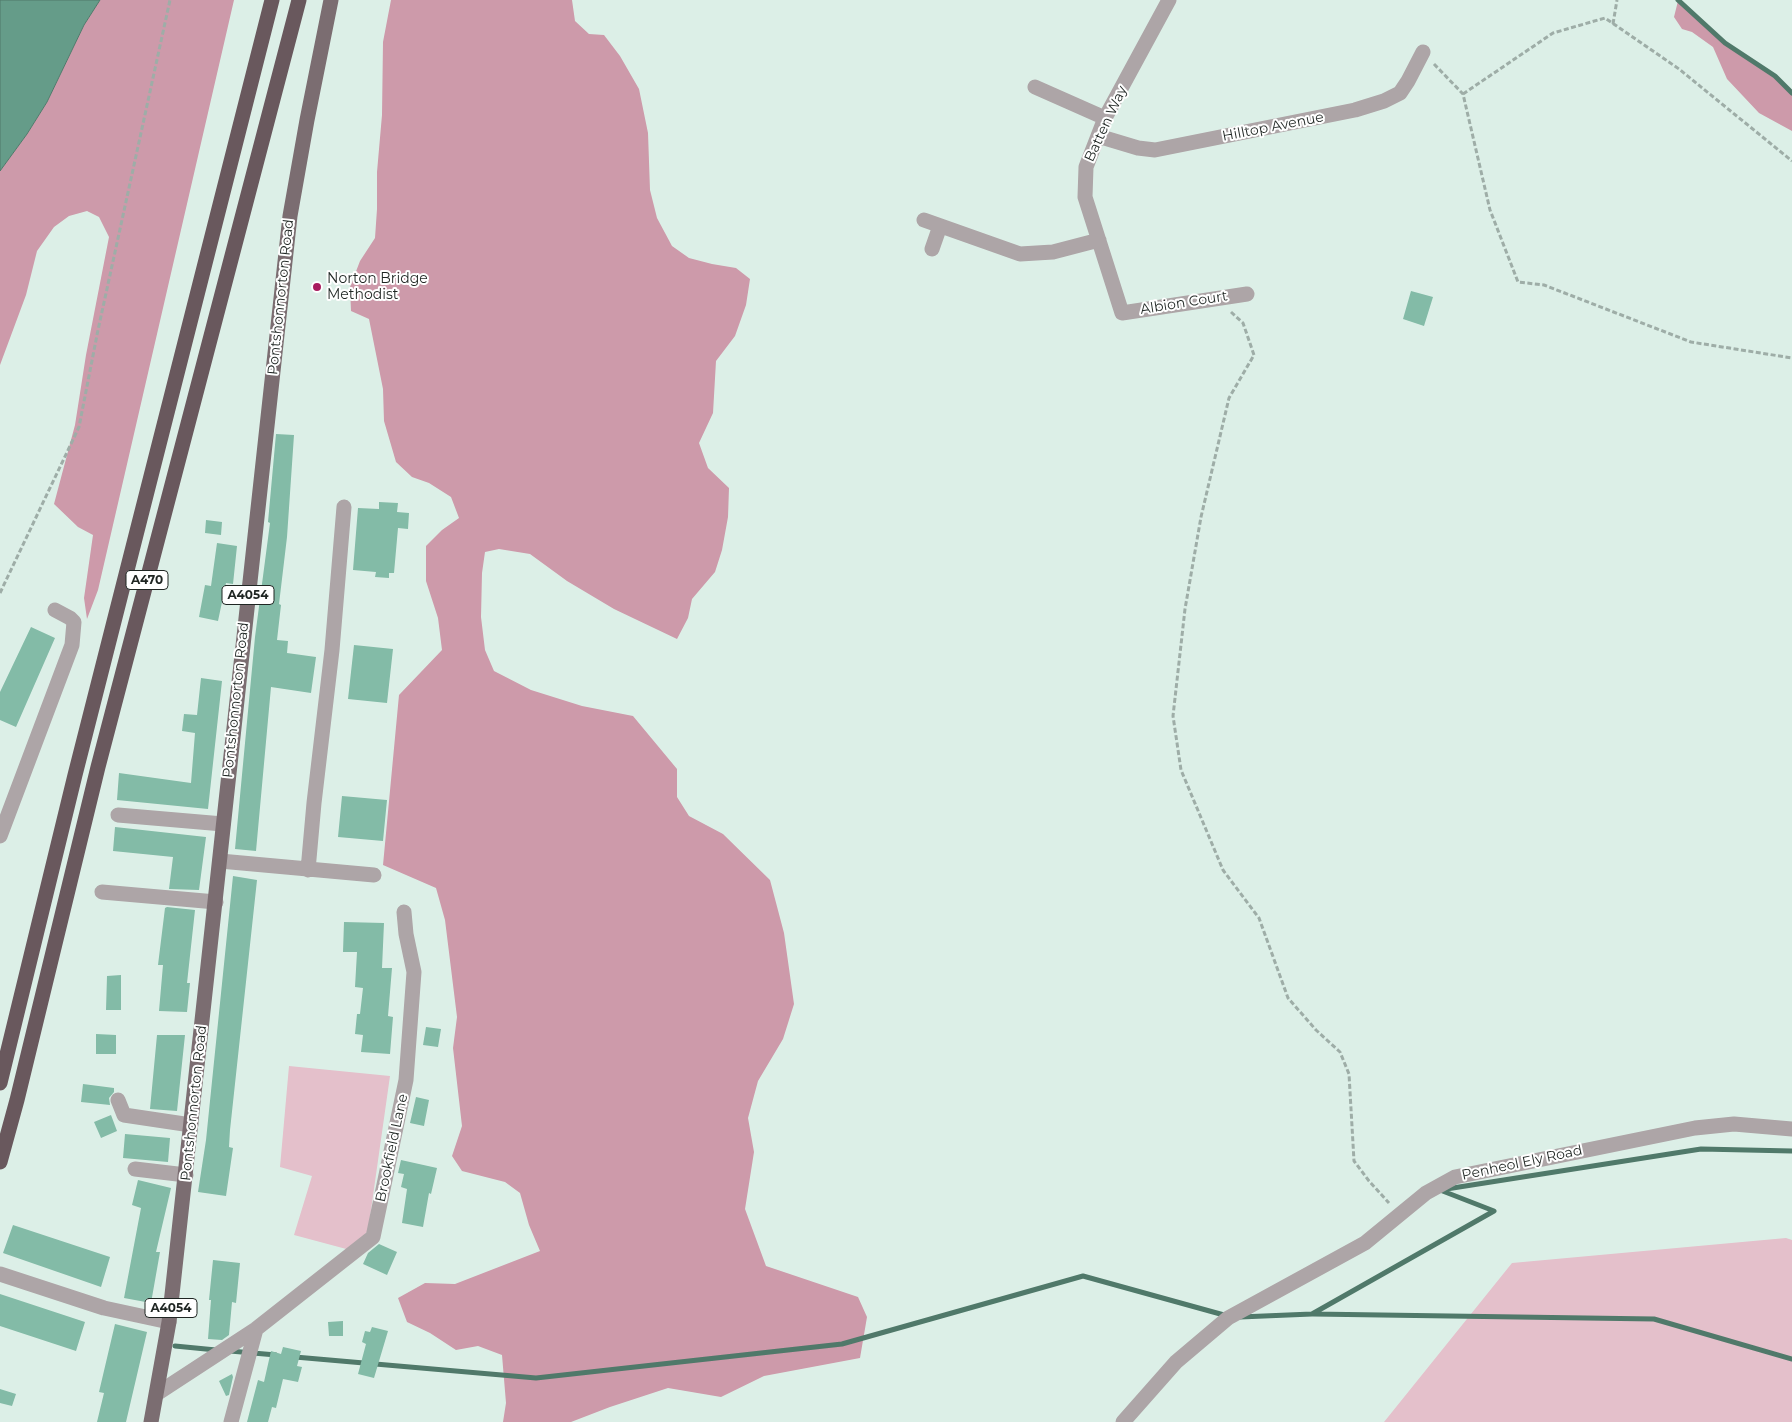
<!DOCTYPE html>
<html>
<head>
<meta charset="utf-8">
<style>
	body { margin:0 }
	canvas { display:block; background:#dcefe7 }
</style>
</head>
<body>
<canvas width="1792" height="1422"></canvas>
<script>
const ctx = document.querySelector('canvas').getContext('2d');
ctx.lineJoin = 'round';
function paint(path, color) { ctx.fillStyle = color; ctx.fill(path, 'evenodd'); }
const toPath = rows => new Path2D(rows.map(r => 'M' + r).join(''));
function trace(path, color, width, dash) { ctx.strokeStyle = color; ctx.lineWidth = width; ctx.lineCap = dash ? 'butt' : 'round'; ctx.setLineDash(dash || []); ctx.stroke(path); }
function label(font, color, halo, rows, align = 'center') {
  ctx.font = font + ' Montserrat,sans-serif'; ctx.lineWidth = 4; ctx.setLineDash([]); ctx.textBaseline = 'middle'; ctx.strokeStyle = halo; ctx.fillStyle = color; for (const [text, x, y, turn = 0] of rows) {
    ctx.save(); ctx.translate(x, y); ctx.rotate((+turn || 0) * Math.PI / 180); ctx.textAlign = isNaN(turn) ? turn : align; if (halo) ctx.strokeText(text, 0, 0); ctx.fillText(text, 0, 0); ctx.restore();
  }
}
paint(toPath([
	[289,1066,390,1076,368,1231,350,1250,294,1235,312,1176,280,1167],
	[1786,1238,1792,1240,1792,1422,1384,1422,1512,1263]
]), '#e4c0cb');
paint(toPath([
	[100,0,234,0,98,590,87,619,84,598,93,535,78,527,54,504,75,425,86,355,109,237,99,217,87,211,69,216,54,227,37,251,26,295,0,365,0,171,27,134,47,102,84,25],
	[391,0,572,0,575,21,589,34,604,35,620,56,639,89,648,133,650,190,657,218,672,246,689,258,712,264,736,268,750,279,746,305,735,336,716,361,713,413,699,443,708,468,729,488,728,517,722,550,715,572,692,599,688,618,677,639,614,609,567,581,530,554,499,549,485,552,482,573,481,617,485,650,494,671,531,690,582,706,633,716,677,769,677,797,689,816,723,834,770,880,784,933,794,1004,783,1039,758,1081,748,1118,754,1152,745,1209,766,1266,858,1297,867,1317,860,1358,764,1376,721,1397,668,1388,610,1407,571,1422,503,1422,506,1403,502,1355,478,1346,456,1350,430,1333,407,1322,398,1298,425,1283,455,1284,540,1251,529,1225,520,1193,505,1182,462,1171,452,1156,462,1126,453,1048,457,1017,445,920,436,888,383,865,399,695,442,650,438,618,426,581,426,546,442,530,459,518,451,497,429,483,412,477,396,462,384,421,383,389,369,319,351,311,350,287,360,261,375,238,377,209,377,172,382,115,383,42],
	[1678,1,1725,43,1775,76,1792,93,1792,131,1759,113,1727,79,1713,47,1692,32,1682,29,1674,17]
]), '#cd9aaa');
const water = toPath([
	[0,0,100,0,84,25,47,102,27,134,0,171,0,0]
]);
paint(water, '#659c89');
trace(water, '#50796a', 1);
trace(toPath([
	[1678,0,1725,43,1775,76,1792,93],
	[1313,1314,1654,1319,1792,1359],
	[1240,1317,1312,1314,1494,1211,1440,1190,1701,1149,1792,1151],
	[175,1346,216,1350],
	[230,1351,276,1355],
	[295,1357,536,1378,842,1344,1083,1276,1224,1315]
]), '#50796a', 5);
paint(toPath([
	[1411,291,1433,297,1424,326,1403,319],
	[276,434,294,435,287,537,279,604,281,605,277,640,288,641,287,653,316,657,311,693,271,687,256,851,235,849,255,637,270,523,268,522],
	[379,502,398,503,397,512,409,513,408,529,398,528,394,573,389,573,389,578,375,577,376,572,353,570,358,508,379,509],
	[206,520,222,522,221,535,205,533],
	[217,543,237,546,233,584,226,583,218,621,199,617,205,585,211,586],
	[31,627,55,638,16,727,0,720,0,692],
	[354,645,393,649,387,703,348,699],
	[201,678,222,681,208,809,117,800,119,773,191,783,195,733,182,731,184,714,197,715],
	[342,796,387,800,383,841,338,837],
	[115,827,206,837,199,890,169,889,173,857,113,851],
	[233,876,257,880,230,1130,229,1147,233,1148,226,1196,198,1192,206,1140],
	[167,907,195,910,187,983,190,983,187,1012,159,1011,163,965,158,965,165,908],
	[344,922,384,923,382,968,392,968,388,1016,393,1017,390,1054,361,1052,363,1035,355,1034,357,1014,360,1014,363,988,355,987,357,952,343,952],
	[121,975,121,1010,106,1010,107,976],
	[426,1027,441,1029,438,1047,423,1045],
	[96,1034,116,1035,116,1054,96,1054],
	[157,1035,185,1035,177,1111,150,1109],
	[83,1084,114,1088,114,1092,109,1098,110,1105,81,1102],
	[416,1097,429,1100,424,1126,410,1123],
	[111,1115,117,1131,101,1138,94,1122],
	[125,1134,170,1138,168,1162,123,1158],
	[401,1160,437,1168,431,1194,429,1193,423,1227,402,1223,407,1189,401,1187,404,1174,398,1173],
	[138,1180,171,1188,156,1252,160,1252,151,1303,124,1298,141,1208,132,1205],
	[13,1225,110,1257,101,1287,3,1253],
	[379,1244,397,1252,387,1275,363,1264,368,1253],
	[213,1260,240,1263,236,1303,232,1302,229,1335,222,1340,208,1339,211,1300,209,1300],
	[0,1294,85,1322,76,1351,0,1326],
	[343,1321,343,1336,329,1336,328,1322],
	[115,1324,147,1332,126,1422,97,1422,104,1393,99,1392],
	[372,1327,388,1331,374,1378,358,1374,366,1344,362,1342,365,1331,370,1332],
	[283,1347,301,1351,297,1366,302,1367,298,1382,283,1379,276,1408,272,1407,268,1422,247,1422,258,1380,264,1382,271,1351,281,1354],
	[232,1374,233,1377,229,1395,226,1396,219,1381],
	[0,1389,16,1394,12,1406,0,1403]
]), '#83bba7');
trace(toPath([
	[1613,24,1617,0],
	[1434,64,1463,94,1490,210,1518,282,1544,285,1691,342,1792,358],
	[1463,94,1553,33,1605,18,1679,69,1792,161],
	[1231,312,1243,323,1254,355,1229,398,1201,517,1185,609,1173,716,1181,770,1223,870,1259,918,1288,998,1316,1030,1340,1052,1349,1074,1354,1161,1369,1181,1389,1203],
	[0,593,79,427,98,330,170,0]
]), '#9eada7', 3, [5, 2.5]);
trace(toPath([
	[1169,0,1105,118,1086,167,1085,197,1122,313,1247,294],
	[1035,87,1105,118],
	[1098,136,1138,148,1155,150,1355,110,1384,101,1400,93,1408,81,1423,52],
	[924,220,1020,254,1053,252,1099,240],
	[932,249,940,226],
	[118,815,223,824],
	[0,836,72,645,74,622,70,618,55,610],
	[220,861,374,875],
	[308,870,314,803,332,650,344,507],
	[102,892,216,902],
	[118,1100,124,1115,191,1125],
	[135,1169,186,1175],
	[0,1274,104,1308,169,1322],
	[158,1393,256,1329,373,1237,406,1080,414,972,406,934,404,912],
	[231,1422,256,1329],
	[1123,1422,1176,1362,1228,1318,1365,1243,1426,1193,1455,1177,1695,1128,1734,1124,1792,1129]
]), '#ada5a7', 15);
trace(toPath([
	[151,1422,169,1322,290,216,307,120,331,0]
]), '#7b6d71', 15);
trace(toPath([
	[0,1083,75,775,272,0],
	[0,1162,17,1100,98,767,299,0]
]), '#69585d', 15);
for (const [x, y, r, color] of [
	[317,287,5,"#a81b5e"]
]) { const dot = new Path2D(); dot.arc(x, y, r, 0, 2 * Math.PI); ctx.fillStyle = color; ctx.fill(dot); trace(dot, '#fff', 2); }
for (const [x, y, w] of [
	[147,580,42],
	[248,595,52],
	[171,1308,52]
]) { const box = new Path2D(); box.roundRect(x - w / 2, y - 9.5, w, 19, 4); ctx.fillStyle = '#fff'; ctx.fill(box); trace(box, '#1f2623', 1); }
label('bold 12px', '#1f2623', null, [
	["A470",147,580],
	["A4054",248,595],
	["A4054",171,1308]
]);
label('14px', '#1f2623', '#fff', [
	["Batten Way",1106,124,-65],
	["Hilltop Avenue",1273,127,-11],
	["Pontshonnorton Road",281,297,-84],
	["Albion Court",1184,303,-9],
	["Pontshonnorton Road",236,700,-84],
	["Pontshonnorton Road",194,1103,-84],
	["Brookfield Lane",392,1148,-78],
	["Penheol Ely Road",1522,1163,-12]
]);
label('14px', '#1f2623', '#fff', [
	["Norton Bridge",327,279],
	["Methodist",327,295]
], 'left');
</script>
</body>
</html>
